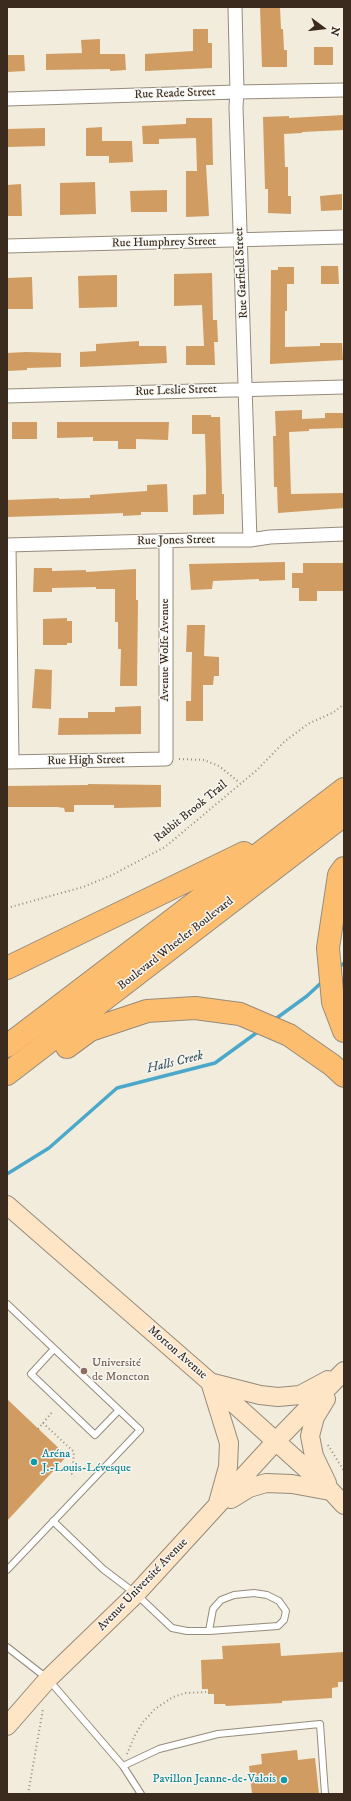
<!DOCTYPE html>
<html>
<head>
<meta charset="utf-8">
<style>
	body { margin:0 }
	#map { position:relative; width:351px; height:1801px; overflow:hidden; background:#f1ecdb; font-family:"IM FELL DW Pica",serif }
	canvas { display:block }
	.frame { position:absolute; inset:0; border:8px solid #3b2a1e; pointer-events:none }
	.north { position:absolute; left:303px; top:8px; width:40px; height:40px; -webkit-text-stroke:3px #f6f6f2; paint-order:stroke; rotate:105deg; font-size:11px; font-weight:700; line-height:16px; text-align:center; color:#3b2a1e }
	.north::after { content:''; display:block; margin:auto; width:14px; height:18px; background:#3b2a1e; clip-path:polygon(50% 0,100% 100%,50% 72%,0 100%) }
</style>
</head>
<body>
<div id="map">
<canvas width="351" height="1801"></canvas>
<div class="frame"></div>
<div class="north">N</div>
</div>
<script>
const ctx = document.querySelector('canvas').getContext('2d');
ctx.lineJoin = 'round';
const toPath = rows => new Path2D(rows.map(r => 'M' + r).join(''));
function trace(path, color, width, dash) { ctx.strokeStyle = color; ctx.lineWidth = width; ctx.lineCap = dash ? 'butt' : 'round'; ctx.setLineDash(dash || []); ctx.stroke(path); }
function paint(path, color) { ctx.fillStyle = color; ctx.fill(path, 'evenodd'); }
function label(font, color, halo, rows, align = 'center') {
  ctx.font = font + ' "IM FELL DW Pica",serif'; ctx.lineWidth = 3; ctx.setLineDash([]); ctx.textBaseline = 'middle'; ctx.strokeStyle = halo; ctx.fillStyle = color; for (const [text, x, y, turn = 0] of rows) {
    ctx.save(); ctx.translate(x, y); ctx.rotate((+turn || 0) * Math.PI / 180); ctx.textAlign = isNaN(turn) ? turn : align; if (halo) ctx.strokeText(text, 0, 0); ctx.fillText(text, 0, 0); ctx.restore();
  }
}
trace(toPath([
	[337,969,344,963],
	[274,1020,307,996,322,982],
	[7,1174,49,1148,117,1088,215,1063,259,1031]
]), '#4ca8ca', 3.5);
paint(toPath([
	[260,7,280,7,281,29,283,29,284,50,287,50,287,67,262,67],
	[193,29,208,29,208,43,212,43,212,68,145,71,145,54,193,51],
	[100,39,100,54,125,54,126,70,110,71,110,69,46,70,46,54,82,53,81,40],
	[314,47,333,47,333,65,314,65],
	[7,55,24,55,25,71,7,72],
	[344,115,344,130,302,132,302,133,284,134,285,167,288,167,288,196,291,196,291,214,268,213,268,189,265,189,263,117,289,116,289,118],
	[186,118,212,118,213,165,206,165,209,216,186,217,186,171,197,171,196,138,159,139,159,144,143,144,142,126,186,124],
	[102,127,102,141,132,141,133,162,109,163,109,156,86,156,86,128],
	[45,128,45,146,7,147,7,129],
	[95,182,96,214,60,215,60,183],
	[21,184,22,216,7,216,7,185],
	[167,190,167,212,131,212,130,191],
	[342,194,342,210,321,211,320,196],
	[321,266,338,266,339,284,321,284],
	[278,267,294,267,294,284,287,284,287,311,285,311,285,347,320,346,320,343,342,343,343,360,270,364,271,270,278,270],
	[212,273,213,320,217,320,218,342,214,342,215,365,186,365,186,346,204,346,202,305,174,306,174,274],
	[117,275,117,307,79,308,78,276],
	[32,277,33,309,7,309,7,278],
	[139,341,139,346,166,346,167,363,80,367,80,352,96,351,96,344],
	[26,352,61,353,61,367,27,368,27,370,7,371,7,353],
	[302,410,302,419,325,418,325,413,344,413,344,428,309,429,309,431,289,432,291,494,344,493,344,508,278,513,277,487,274,487,273,436,276,436,275,411],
	[192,415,211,415,211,417,220,417,222,494,224,494,224,514,193,515,193,495,206,494,206,469,205,434,192,434],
	[12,422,37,422,37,439,12,439],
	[57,422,169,422,168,440,136,439,136,449,118,449,118,441,93,441,93,437,57,438],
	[167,484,168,512,141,512,141,515,123,516,123,513,99,514,7,517,7,500,59,498,59,499,90,498,90,495,147,491,147,485],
	[285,562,285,580,259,581,259,579,213,581,212,589,191,590,189,564],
	[303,563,344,563,344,591,317,591,317,601,299,601,299,588,292,588,292,573,303,573],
	[34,568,52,568,52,571,86,570,86,572,136,569,136,600,138,600,137,686,120,686,121,649,118,649,118,622,115,622,115,589,96,589,96,587,52,588,52,592,33,592],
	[67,618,67,621,72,621,72,643,67,643,67,645,43,645,43,619],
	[187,625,205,625,204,656,219,657,219,676,214,676,213,685,203,685,203,721,186,721,186,701,191,701,192,652,186,652],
	[35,669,52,670,51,709,32,708],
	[141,706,141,734,58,735,59,718,88,718,88,712,115,712,115,707],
	[88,784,161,785,161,807,114,808,114,805,74,805,74,812,65,812,64,808,57,807,7,807,7,786,88,785],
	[7,1399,67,1456,7,1521],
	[280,1643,281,1656,344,1652,344,1682,338,1682,338,1687,332,1688,332,1698,282,1701,282,1703,226,1706,225,1704,214,1704,214,1694,208,1694,208,1689,202,1689,201,1660,223,1659,222,1646],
	[297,1750,298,1760,315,1758,319,1794,252,1794,249,1766,262,1764,261,1754]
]), '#d09c62');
const lane = toPath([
	[7,1304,140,1430,7,1570],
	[54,1349,31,1374,95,1435,119,1410],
	[53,1521,103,1569,136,1594,172,1628,187,1631,209,1631,278,1626,284,1620,286,1611,279,1601,267,1595,254,1593,234,1595,221,1600,213,1609,209,1631],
	[7,1647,48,1679,123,1766,141,1794],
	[123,1766,159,1749,218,1734,320,1724,325,1794]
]);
const street = toPath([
	[235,7,237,92,236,107,250,540],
	[7,99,237,92,344,90],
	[7,246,344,237],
	[7,396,344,387],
	[7,545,192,540,250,540,270,537,344,534],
	[9,545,12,762],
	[7,762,166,759,166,541]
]);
const secondary = toPath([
	[7,1205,210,1382,331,1491,344,1505],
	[213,1383,260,1395,278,1397,300,1395,328,1380],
	[211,1385,229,1443,228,1467,218,1503],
	[326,1399,315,1417,310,1436,314,1456,327,1483],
	[231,1499,249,1488,266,1483,292,1484,330,1491],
	[7,1726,48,1679,136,1594,276,1441,344,1371]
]);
const highway = toPath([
	[344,868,339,875,328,948,333,1002,344,1031],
	[7,968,244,853],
	[7,1046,344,789],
	[67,1047,90,1030,147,1011,195,1008,240,1014,289,1035,332,1065,344,1076],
	[7,1074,344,815]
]);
trace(lane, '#968b7c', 8);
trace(street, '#968b7c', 15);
trace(secondary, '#968b7c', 20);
trace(highway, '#968b7c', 24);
trace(toPath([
	[179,759,204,760,219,766,240,783],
	[7,908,83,887,112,875,165,847,257,770,285,741,308,724,334,712,344,704],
	[43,1423,74,1452,72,1474,74,1477],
	[38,1429,53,1411],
	[328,1445,344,1471],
	[127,1754,135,1735,143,1722,155,1709,173,1697,186,1693,206,1692],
	[28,1794,43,1709]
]), '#968b7c', 2, [1, 3]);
trace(lane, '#fff', 6);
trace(street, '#fff', 13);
trace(secondary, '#fee5c5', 18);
trace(highway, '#fcbd6f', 22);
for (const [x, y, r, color] of [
	[84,1371,4,"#8d6e63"],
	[34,1462,4,"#0f9aa8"],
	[284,1780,4,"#0f9aa8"]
]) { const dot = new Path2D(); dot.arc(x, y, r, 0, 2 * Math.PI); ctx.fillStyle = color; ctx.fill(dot); trace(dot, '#f6f6f2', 1.5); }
label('12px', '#3b2a1e', '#f6f6f2', [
	["Rue Reade Street",175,94,-2],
	["Rue Humphrey Street",164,243,-1],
	["Rue Garfield Street",242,273,-93],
	["Rue Leslie Street",176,391,-2],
	["Rue Jones Street",176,541,-1],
	["Avenue Wolfe Avenue",166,650,-90],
	["Rue High Street",86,761,-1],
	["Rabbit Brook Trail",191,812,-39],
	["Boulevard Wheeler Boulevard",176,944,-38],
	["Morton Avenue",177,1353,41],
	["Avenue Université Avenue",143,1585,-46]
]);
label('12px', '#785e54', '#f6f6f2', [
	["Université",92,1364],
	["de Moncton",92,1378]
], 'left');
label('12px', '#0d838f', '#f6f6f2', [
	["Aréna",42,1455],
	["J.-Louis-Lévesque",42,1469],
	["Pavillon Jeanne-de-Valois",276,1780,"right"]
], 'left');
label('italic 13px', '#425c63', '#f6f6f2', [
	["Halls Creek",175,1063,-14]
]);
</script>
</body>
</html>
